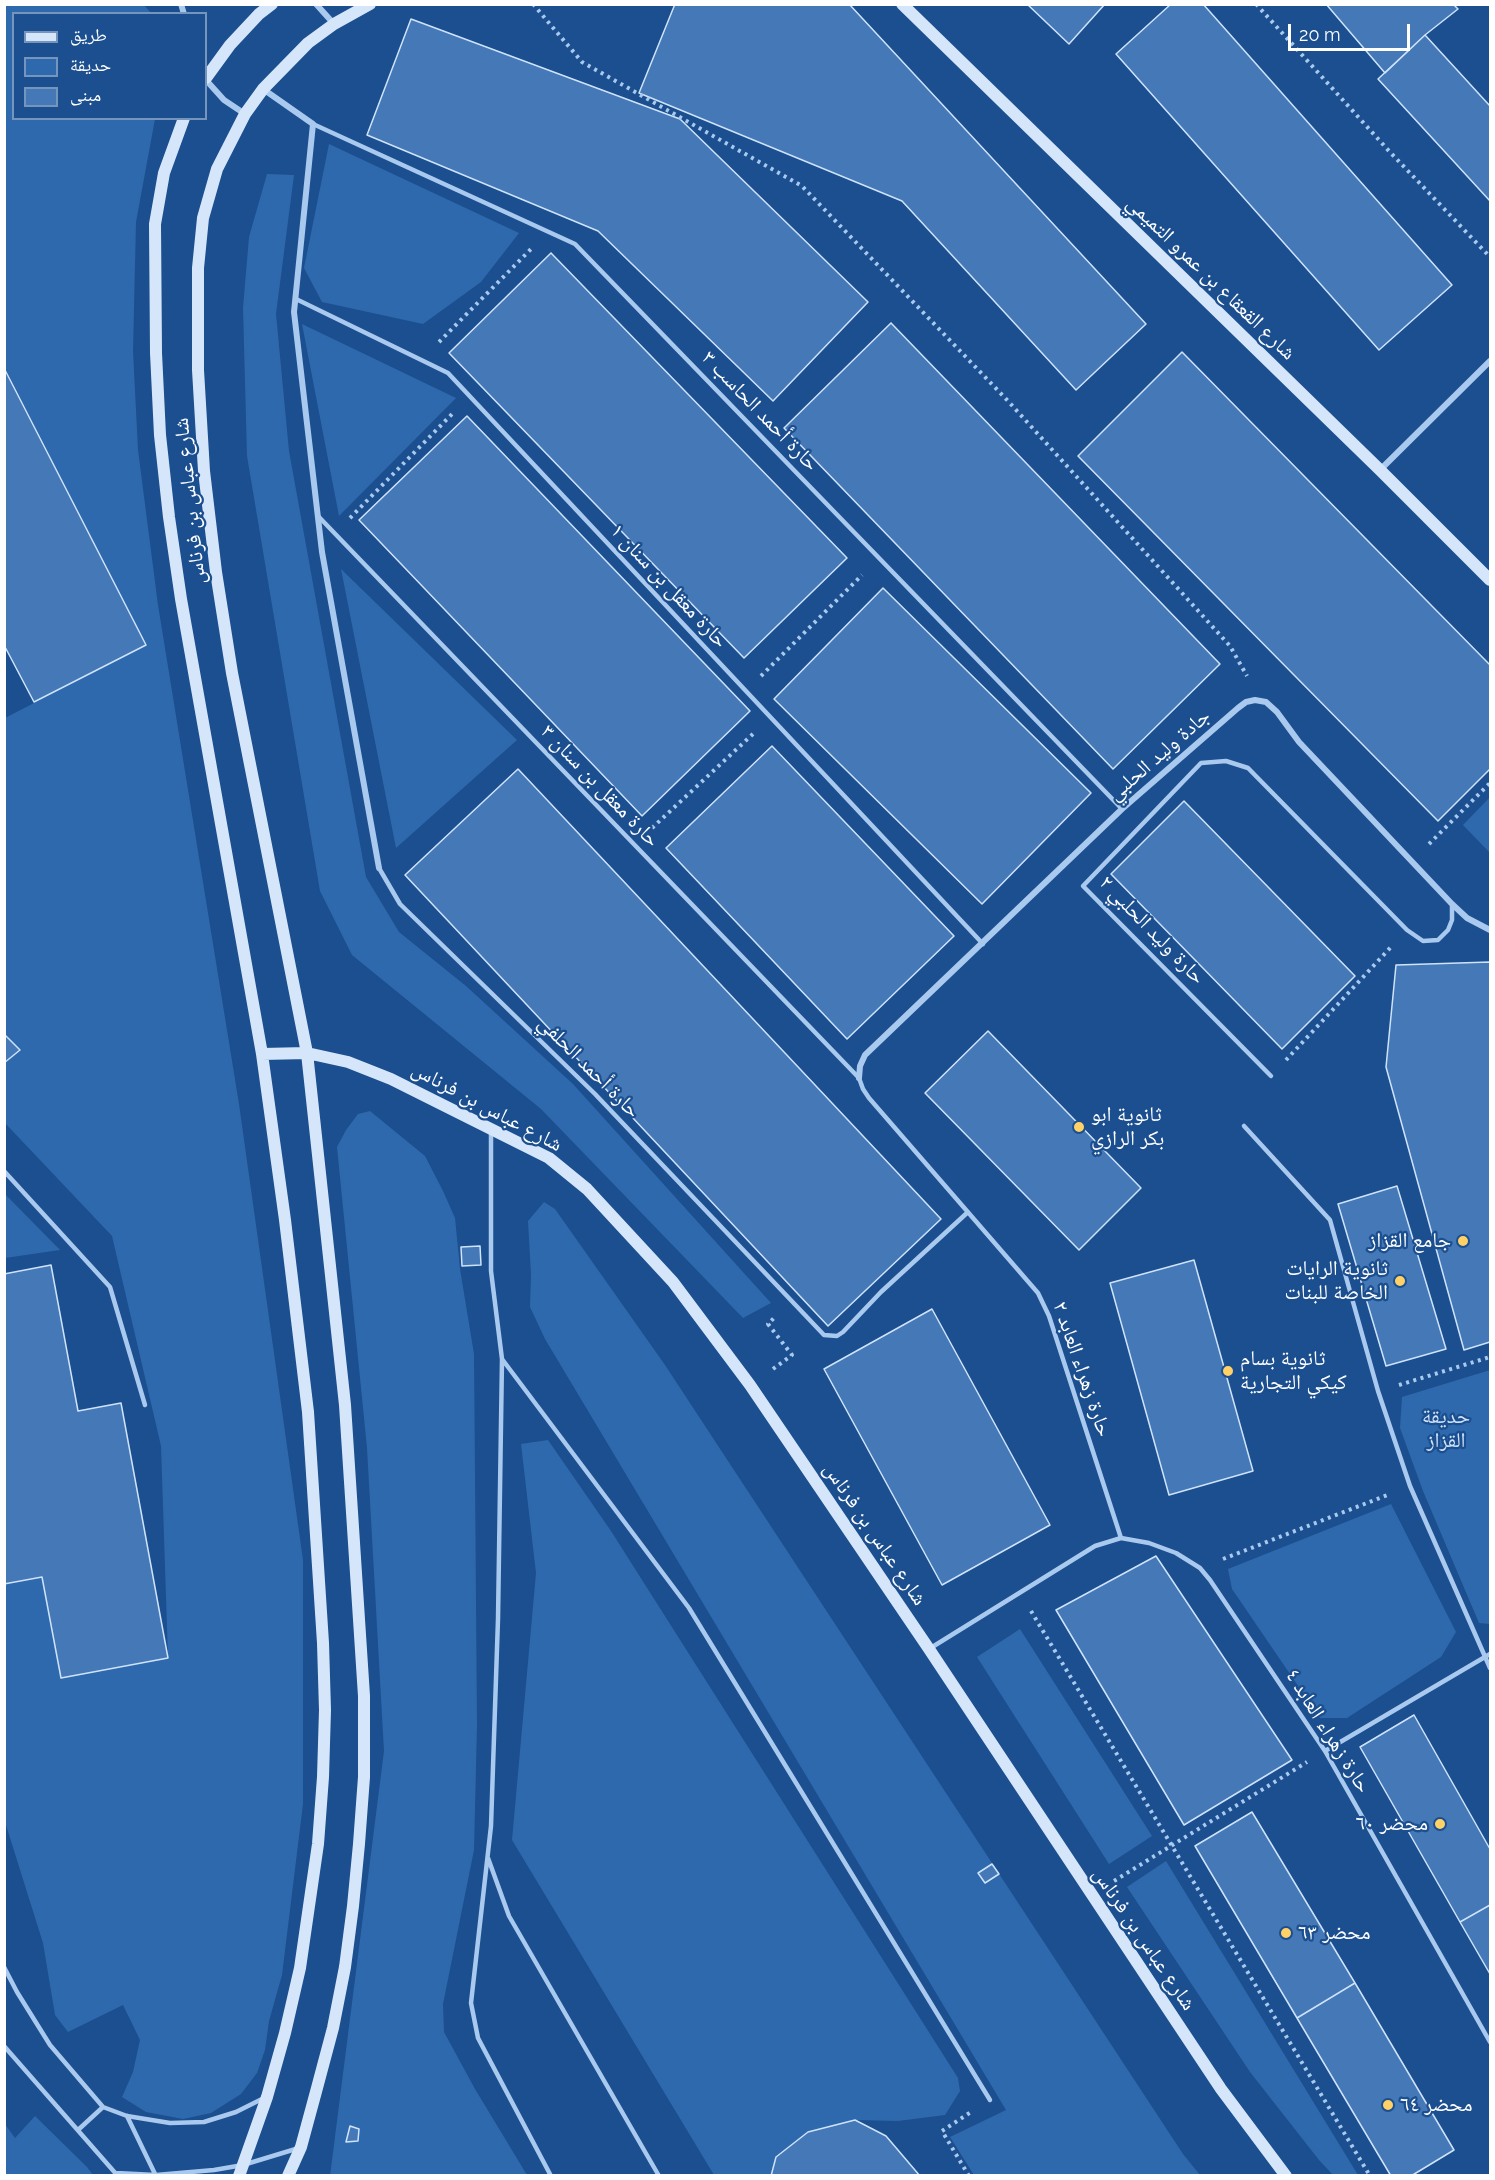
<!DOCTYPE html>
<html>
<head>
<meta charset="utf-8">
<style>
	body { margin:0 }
	#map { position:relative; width:1495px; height:2180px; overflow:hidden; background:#1b4f8f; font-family:Raleway,"Noto Naskh Arabic",sans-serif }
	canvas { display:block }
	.frame { position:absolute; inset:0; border:6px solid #fff; pointer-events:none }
	.legend { position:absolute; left:12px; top:12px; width:195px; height:108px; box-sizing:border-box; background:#1b4f8f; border:2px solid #7695bc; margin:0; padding:8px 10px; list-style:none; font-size:18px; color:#fff }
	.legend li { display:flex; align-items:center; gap:12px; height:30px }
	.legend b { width:30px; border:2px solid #7695bc }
	.scale { position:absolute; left:1288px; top:24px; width:122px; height:27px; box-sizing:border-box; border:3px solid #fff; border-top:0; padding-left:8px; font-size:18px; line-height:21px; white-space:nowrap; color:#fff; -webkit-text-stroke:4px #1b4f8f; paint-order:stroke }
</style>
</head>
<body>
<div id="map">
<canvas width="1495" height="2180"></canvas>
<div class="frame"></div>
<ul class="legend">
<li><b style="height:8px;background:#d6e6fa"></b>طريق</li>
<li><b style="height:16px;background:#2e69ad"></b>حديقة</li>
<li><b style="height:16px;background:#4478b7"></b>مبنى</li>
</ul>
<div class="scale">20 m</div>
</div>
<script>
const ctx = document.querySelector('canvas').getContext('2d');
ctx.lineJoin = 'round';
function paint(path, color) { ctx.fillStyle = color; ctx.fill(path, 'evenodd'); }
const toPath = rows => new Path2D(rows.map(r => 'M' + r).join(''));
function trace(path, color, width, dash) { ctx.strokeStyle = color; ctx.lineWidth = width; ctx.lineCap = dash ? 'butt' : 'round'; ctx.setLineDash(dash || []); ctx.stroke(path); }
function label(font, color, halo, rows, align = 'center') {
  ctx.font = font + ' Raleway,"Noto Naskh Arabic",sans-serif'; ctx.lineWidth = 4.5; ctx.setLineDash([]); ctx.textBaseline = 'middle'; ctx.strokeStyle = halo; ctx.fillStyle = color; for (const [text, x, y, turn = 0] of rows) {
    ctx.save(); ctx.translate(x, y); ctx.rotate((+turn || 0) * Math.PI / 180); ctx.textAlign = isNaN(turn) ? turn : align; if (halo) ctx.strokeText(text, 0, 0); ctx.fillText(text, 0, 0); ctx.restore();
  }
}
paint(toPath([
	[5,5,144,5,151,13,14,14,14,118,155,119,136,222,133,351,138,450,158,605,239,1104,303,1560,303,1804,282,1975,269,2021,265,2050,257,2073,241,2094,211,2113,183,2119,146,2112,122,2097,133,2072,140,2040,123,2005,68,2032,55,2015,43,1943,5,1822,5,1584,42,1577,168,1657,161,1446,112,1236,4,1122,5,1063,19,1050,4,1034,5,718,146,645,5,368],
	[329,144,519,233,481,282,423,324,322,302,304,268],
	[267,174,294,175,276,314,289,451,366,877,399,932,466,986,573,1084,771,1303,743,1318,541,1109,352,955,320,891,247,456,243,308,249,237],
	[302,324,456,398,339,516],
	[341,569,517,740,396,848],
	[1490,797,1490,853,1463,825],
	[370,1111,425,1156,443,1191,455,1218,460,1269,474,1354,477,1725,474,1850,443,2004,444,2032,475,2089,527,2175,330,2176,384,1751,367,1448,337,1147,346,1130,358,1114],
	[5,1194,60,1250,5,1258],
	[544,1202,555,1209,665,1365,1183,2154,1200,2175,974,2175,950,2137,1006,2110,545,1339,530,1307,531,1275,528,1221],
	[1490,1370,1490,1624,1479,1623,1423,1491,1400,1428,1402,1397],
	[548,1440,611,1531,958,2078,960,2091,945,2115,898,2121,855,2120,808,2132,776,2156,771,2175,714,2175,512,1840,536,1573,521,1444],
	[1391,1504,1456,1632,1441,1657,1347,1718,1320,1718,1232,1589,1228,1569],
	[1020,1629,1152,1836,1109,1864,977,1657],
	[1166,1861,1358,2175,1333,2175,1319,2160,1250,2072,1127,1887],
	[35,2116,87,2167,93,2175,5,2175,5,2124,15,2138]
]), '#2e69ad');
const building = toPath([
	[675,4,849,4,1146,324,1076,390,902,201,639,93,675,4],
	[1027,4,1105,4,1069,44,1027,4],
	[1171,4,1203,4,1452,285,1379,350,1116,54,1171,4],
	[1326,4,1453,4,1458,9,1425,35,1385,73,1326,4],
	[411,19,680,119,868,302,773,401,598,231,367,135,411,19],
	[1425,35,1490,106,1490,201,1378,79,1425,35],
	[551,253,847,558,744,658,449,353,551,253],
	[891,323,1220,664,1113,769,784,428,891,323],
	[1182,352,1490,665,1490,769,1438,821,1078,456,1182,352],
	[4,368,146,645,34,702,4,645,4,368],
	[467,416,750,711,642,816,359,520,467,416],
	[883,588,1091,793,982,904,774,699,883,588],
	[772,746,954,936,847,1039,666,848,772,746],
	[518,769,941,1219,828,1326,405,875,518,769],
	[1184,801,1355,976,1282,1049,1111,874,1184,801],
	[1490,962,1490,1342,1464,1350,1386,1067,1396,965,1490,962],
	[988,1031,1141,1188,1079,1250,925,1093,988,1031],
	[4,1034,20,1050,4,1063,4,1034],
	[1397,1186,1446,1349,1386,1366,1338,1204,1397,1186],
	[480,1246,481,1265,462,1266,461,1247,480,1246],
	[1194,1260,1253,1471,1169,1495,1110,1283,1194,1260],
	[51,1265,78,1411,121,1403,168,1658,61,1678,42,1577,4,1584,4,1274,51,1265],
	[932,1309,1050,1525,942,1585,824,1369,932,1309],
	[1156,1556,1292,1760,1184,1825,1056,1610,1156,1556],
	[1414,1715,1490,1849,1490,1905,1460,1922,1360,1747,1414,1715],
	[1252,1812,1355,1983,1297,2018,1195,1846,1252,1812],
	[992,1864,999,1874,985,1883,978,1873,992,1864],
	[1490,1905,1490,1974,1460,1922,1490,1905],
	[1355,1983,1454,2150,1411,2176,1391,2176,1297,2018,1355,1983],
	[855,2120,886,2136,920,2176,771,2176,776,2157,808,2132,855,2120],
	[350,2126,359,2129,358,2141,346,2142,350,2126]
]);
paint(building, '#4478b7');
trace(building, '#cfe3fa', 1.5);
trace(toPath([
	[533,4,582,62,802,186,1008,401,1230,646,1247,676],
	[1256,4,1389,151,1490,257],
	[439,342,531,249],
	[350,518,454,412],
	[761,676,862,575],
	[652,828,754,733],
	[1429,844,1490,783],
	[1286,1060,1391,947],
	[773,1369,792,1355,768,1324,775,1317],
	[1399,1385,1490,1357],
	[1223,1559,1390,1494],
	[1031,1611,1370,2176],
	[1114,1881,1307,1762],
	[969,2176,942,2131,971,2112]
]), '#a9c9ee', 4, [3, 4.5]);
trace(toPath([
	[313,124,575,244,1122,809],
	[296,299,448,373,983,944],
	[318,516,859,1078,863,1089,869,1098,1038,1293,1049,1316,1121,1538,1149,1543,1176,1553,1200,1568,1210,1580,1325,1751,1490,2042],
	[379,868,400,904,595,1094,824,1335,837,1336,843,1332,881,1292,968,1212],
	[1271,1076,1083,886,1201,763,1226,761,1248,768,1407,930,1423,941,1438,940,1448,930,1452,920,1452,904],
	[1244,1126,1330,1220,1378,1391,1410,1486,1490,1668],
	[491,1131,491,1271,502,1359,498,1619,491,1826,471,2003,478,2038,551,2176],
	[4,1171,110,1287,145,1405],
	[502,1359,689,1608,990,2100],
	[929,1649,1095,1546,1121,1538],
	[1325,1751,1490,1654],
	[488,1858,509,1916,659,2176],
	[4,1967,17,1992,50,2045,103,2107,127,2116,170,2123,204,2122,236,2112,264,2098],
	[4,2046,117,2175],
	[127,2116,156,2176],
	[78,2130,103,2107],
	[116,2173,156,2175,214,2170,243,2165,299,2148]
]), '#a9c9ee', 4.5);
trace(toPath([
	[181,4,184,14],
	[316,4,334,24],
	[206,80,224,100,245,114],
	[263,89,313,124,294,312,322,552,379,868],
	[1380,470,1490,361],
	[859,1078,860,1066,865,1055,1122,809,1238,708,1246,702,1255,700,1266,702,1277,712,1299,742,1452,904,1467,918,1490,930]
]), '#a9c9ee', 6);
trace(toPath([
	[902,4,1380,470,1490,580],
	[206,78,230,45,259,14,272,4],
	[184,118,164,173,155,224,156,353,160,435,169,517,181,599,262,1054,285,1220,308,1412,323,1643,325,1710,323,1777,318,1844,300,1968,285,2033,267,2097,239,2176],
	[262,1054,307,1053,348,1062,391,1079,549,1158,587,1189,673,1282,750,1385,929,1649,1221,2089,1286,2176],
	[288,2176,301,2147,317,2088,333,2028,345,1967,353,1906,359,1844,364,1777,364,1696,345,1405,307,1053,232,673,216,572,204,471,198,370,198,268,203,218,217,169,245,114,263,89,308,43,334,24,370,4]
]), '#d6e6fa', 12);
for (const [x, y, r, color] of [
	[1079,1127,6,"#ffd166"],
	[1463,1241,6,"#ffd166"],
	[1400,1281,6,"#ffd166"],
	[1228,1371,6,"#ffd166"],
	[1440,1824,6,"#ffd166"],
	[1286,1933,6,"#ffd166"],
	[1388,2105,6,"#ffd166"]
]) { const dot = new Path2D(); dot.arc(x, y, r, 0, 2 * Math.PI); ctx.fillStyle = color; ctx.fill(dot); trace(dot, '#1b4f8f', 2); }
label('21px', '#fff', '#1b4f8f', [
	["شارع القعقاع بن عمرو التميمي",1211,278,44],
	["حارة أحمد الحاسب ٣",760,411,46],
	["شارع عباس بن فرناس",190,501,-96],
	["حارة معقل بن سنان ١",669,586,47],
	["جادة وليد الحلبي",1159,755,-41],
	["حارة معقل بن سنان ٣",600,786,46],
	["حارة وليد الحلبي ٢",1152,930,46],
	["حارة أحمد الحلفي",589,1067,45],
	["شارع عباس بن فرناس",487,1107,28],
	["حارة زهراء العابد ٢",1082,1369,71],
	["شارع عباس بن فرناس",875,1534,56],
	["حارة زهراء العابد ٤",1328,1731,58],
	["شارع عباس بن فرناس",1144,1939,56]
]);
label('21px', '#fff', '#1b4f8f', [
	["ثانوية ابو",1091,1115],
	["بكر الرازي",1091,1139],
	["جامع القزاز",1451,1241,"right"],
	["ثانوية الرايات",1388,1269,"right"],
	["الخاصة للبنات",1388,1293,"right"],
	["ثانوية بسام",1240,1359],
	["كيكي التجارية",1240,1383],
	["محضر ٦٠",1428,1824,"right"],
	["محضر ٦٣",1298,1933],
	["محضر ٦٤",1400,2105]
], 'left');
label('21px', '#cfe3fa', '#1b4f8f', [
	["حديقة",1446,1417],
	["القزاز",1446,1441]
]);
</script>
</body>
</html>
